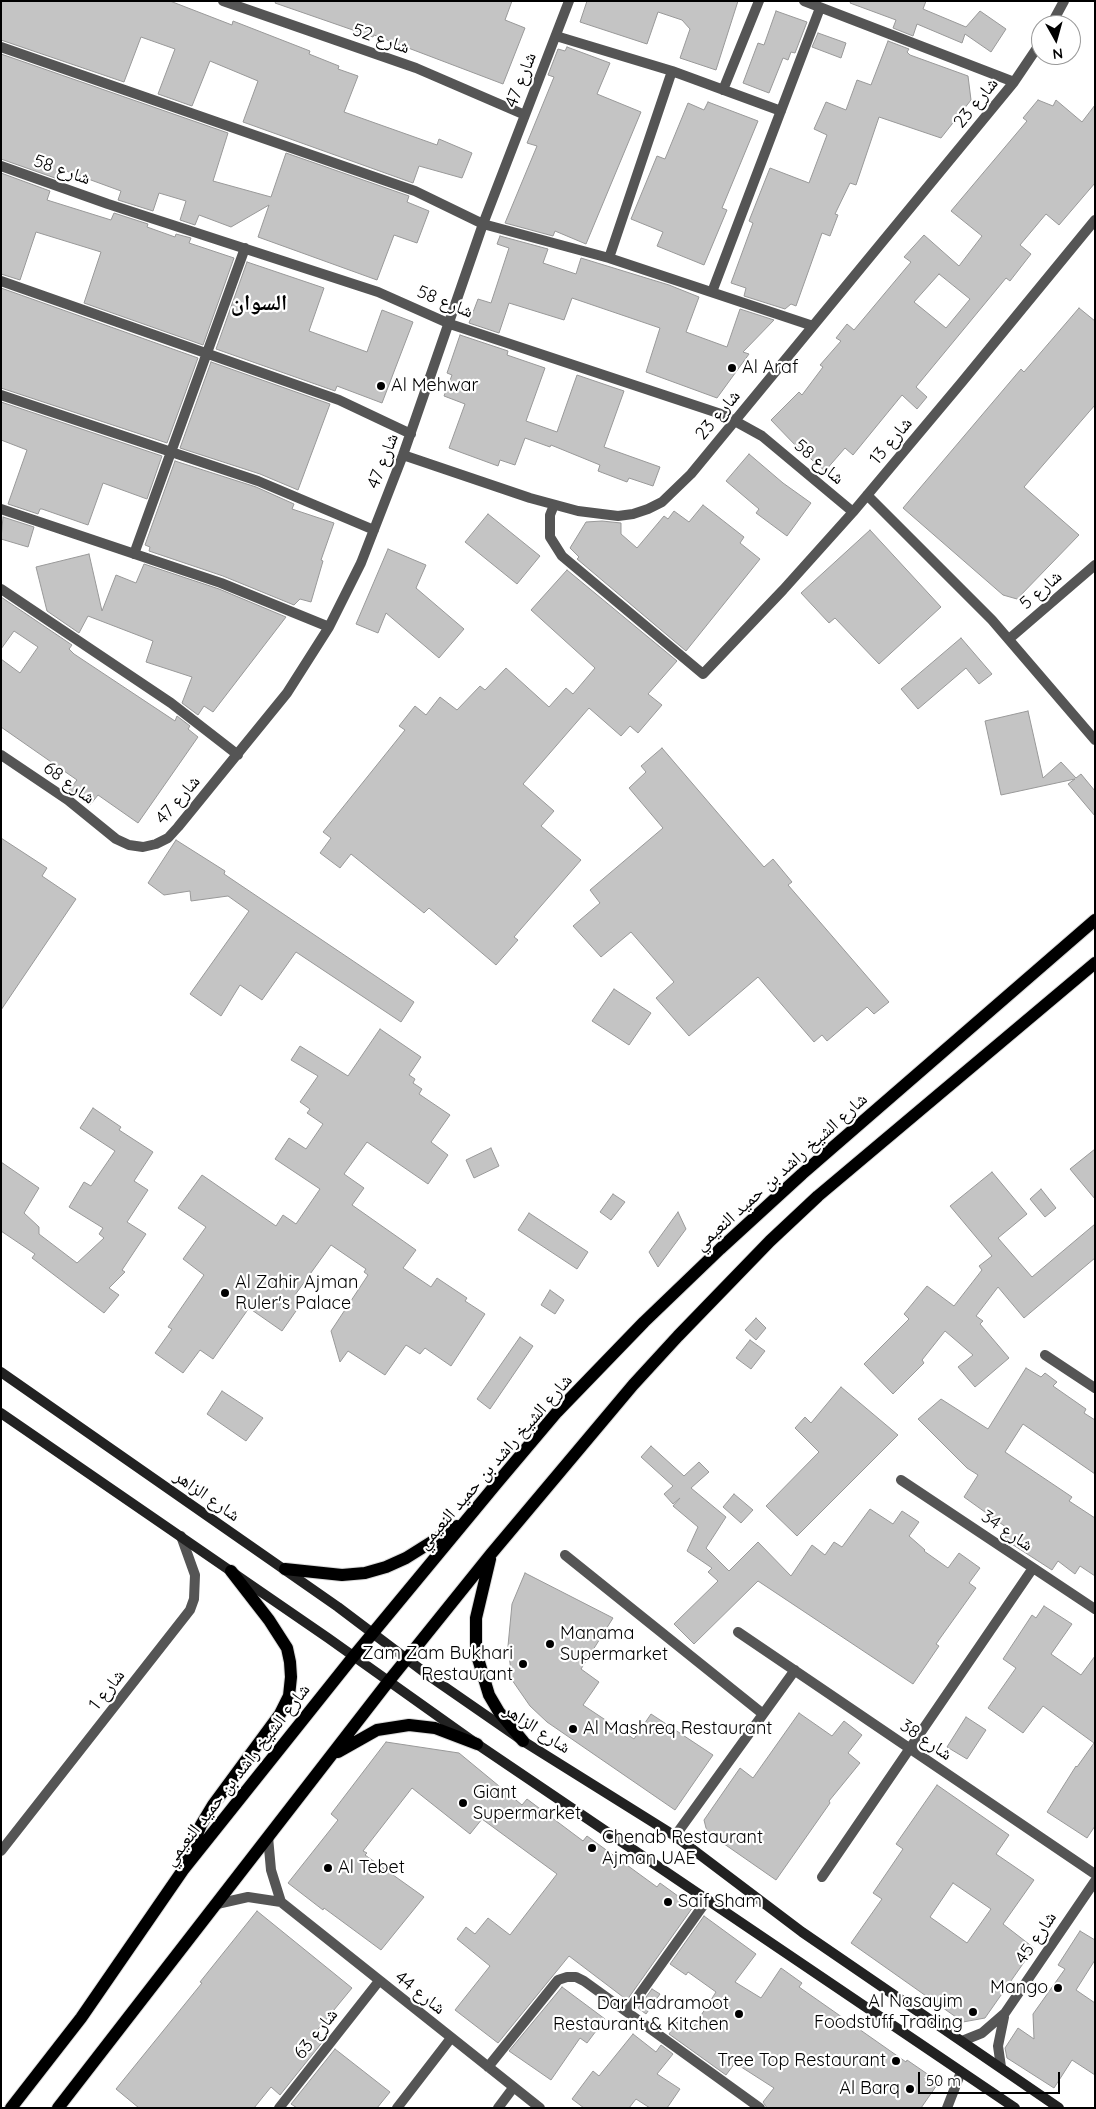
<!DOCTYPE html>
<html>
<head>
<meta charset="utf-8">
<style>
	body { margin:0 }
	#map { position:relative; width:1096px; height:2109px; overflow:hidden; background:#fff; font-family:Quicksand,sans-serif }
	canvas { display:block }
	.frame { position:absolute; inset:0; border:2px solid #000; pointer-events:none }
	.north { position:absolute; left:1031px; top:15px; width:50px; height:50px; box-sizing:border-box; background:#fff; border:1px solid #999; border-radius:50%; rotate:173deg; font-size:14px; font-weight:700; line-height:20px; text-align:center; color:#000 }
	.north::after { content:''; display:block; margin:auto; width:18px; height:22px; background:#000; clip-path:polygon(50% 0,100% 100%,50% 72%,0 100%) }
	.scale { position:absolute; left:918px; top:2072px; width:142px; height:22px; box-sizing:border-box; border:2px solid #000; border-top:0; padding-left:6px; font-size:15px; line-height:18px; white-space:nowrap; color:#000; -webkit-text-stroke:4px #fff; paint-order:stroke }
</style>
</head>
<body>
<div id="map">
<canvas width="1096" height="2109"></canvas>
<div class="frame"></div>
<div class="north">N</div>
<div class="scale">50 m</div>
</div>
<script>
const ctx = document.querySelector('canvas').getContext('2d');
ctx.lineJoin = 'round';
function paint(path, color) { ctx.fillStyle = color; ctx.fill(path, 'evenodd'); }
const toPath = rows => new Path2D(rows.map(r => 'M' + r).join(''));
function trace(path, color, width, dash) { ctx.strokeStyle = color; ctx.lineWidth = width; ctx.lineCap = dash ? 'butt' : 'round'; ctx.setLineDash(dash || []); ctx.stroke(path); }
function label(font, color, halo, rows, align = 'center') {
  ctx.font = font + ' Quicksand,"Noto Naskh Arabic",sans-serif'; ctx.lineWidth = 4.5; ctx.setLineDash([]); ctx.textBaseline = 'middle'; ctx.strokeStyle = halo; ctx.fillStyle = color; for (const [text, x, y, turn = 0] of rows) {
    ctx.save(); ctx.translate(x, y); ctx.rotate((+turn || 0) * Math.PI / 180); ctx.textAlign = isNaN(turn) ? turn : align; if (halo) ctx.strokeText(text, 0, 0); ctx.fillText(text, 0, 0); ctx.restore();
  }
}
const building = toPath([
	[1,1,170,1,232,25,233,21,310,51,309,54,339,66,338,69,358,76,344,112,437,145,439,139,472,153,462,178,419,166,413,183,243,122,258,81,210,61,192,106,158,94,175,49,141,37,124,82,1,40,1,1],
	[276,1,512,1,505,20,525,28,503,84,374,35,373,37,275,3,276,1],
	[587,1,738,1,716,70,680,58,690,29,682,20,658,12,647,44,580,22,587,1],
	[851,1,926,1,923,9,966,27,980,11,1006,29,991,52,965,34,962,43,917,24,913,36,893,28,896,20,850,3,851,1],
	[776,11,807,22,795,53,791,52,788,60,783,58,769,93,743,83,758,43,764,45,776,11],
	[818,33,846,43,841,58,812,47,818,33],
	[888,41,909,49,907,52,910,55,968,76,971,100,941,138,879,117,856,185,850,183,835,214,838,215,830,236,822,233,796,306,791,304,785,309,744,296,746,288,731,283,753,223,749,221,770,168,809,183,827,135,814,129,826,102,846,110,857,80,871,85,888,41],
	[567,47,610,63,597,94,641,112,586,244,555,231,553,236,505,223,537,146,527,143,554,77,548,75,558,49,565,51,567,47],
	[1,54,228,133,213,181,271,197,286,153,409,196,407,202,429,211,417,243,394,235,377,280,258,237,269,205,231,227,199,215,195,225,180,220,186,201,159,193,153,211,118,200,121,191,58,168,55,178,1,159,1,54],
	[1038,100,1053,106,1056,100,1082,122,1095,105,1095,183,1059,225,1046,214,1020,245,1031,254,1010,281,1006,278,916,387,927,397,917,409,902,395,853,455,845,448,825,471,798,448,771,420,799,392,802,395,823,367,820,365,841,341,836,338,847,324,854,330,911,262,904,257,924,235,959,266,982,236,951,211,1027,121,1023,118,1038,100],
	[939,274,970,299,946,328,914,302,939,274],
	[708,102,758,121,722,208,727,210,704,265,657,246,663,232,631,219,657,156,665,159,688,103,704,110,708,102],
	[1,173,50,191,47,200,111,220,114,213,148,224,147,227,175,237,176,234,191,238,189,243,234,258,203,345,84,303,101,252,36,232,20,280,1,274,1,173],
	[500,236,548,249,543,263,576,274,581,258,669,285,699,297,686,332,727,347,740,309,774,320,743,352,749,354,717,398,646,372,660,328,572,298,564,320,509,303,499,333,469,323,478,299,491,303,509,248,497,244,500,236],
	[247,262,324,288,309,331,367,352,382,310,413,322,382,403,337,386,335,391,216,349,247,262],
	[1,288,198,358,167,443,1,388,1,288],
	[1079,308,1095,321,1095,405,1024,487,1079,535,1017,599,1003,595,903,508,1021,369,1024,372,1079,308],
	[460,335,508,351,507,355,545,368,526,421,557,432,577,375,624,391,604,447,660,467,653,486,629,478,627,482,598,471,600,465,551,445,550,447,525,438,515,465,500,460,498,466,449,448,465,404,444,396,452,375,447,373,460,335],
	[211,362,330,404,298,490,260,474,180,448,211,362],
	[1,402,162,456,147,499,103,483,88,525,42,509,40,509,38,514,8,504,27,450,1,440,1,402],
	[749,454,783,483,811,503,787,536,756,513,759,509,726,481,749,454],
	[175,461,256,487,294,504,292,509,334,523,321,560,323,561,311,602,300,599,294,605,223,576,149,551,150,547,145,545,175,461],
	[703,505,744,537,740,543,760,559,686,651,577,559,579,557,570,548,586,522,602,521,621,523,621,534,637,548,664,516,668,519,674,511,689,522,703,505],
	[488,514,540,556,517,584,465,542,488,514],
	[3,517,34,527,28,547,1,539,3,517],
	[870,530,941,607,879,664,835,618,829,623,801,593,870,530],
	[388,549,426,565,416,588,464,629,439,658,386,613,378,633,356,624,388,549],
	[89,554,102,611,116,575,136,583,144,564,219,589,286,617,213,712,204,706,198,715,182,703,192,677,146,662,153,641,88,616,79,633,47,611,36,567,89,554],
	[567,570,677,661,648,694,662,705,638,733,630,726,621,736,589,708,523,784,554,811,541,826,581,860,514,937,518,940,496,965,429,908,424,913,351,854,340,868,320,853,331,838,323,832,405,730,399,726,415,706,426,715,440,697,457,710,480,686,485,690,506,668,549,707,566,688,573,694,595,668,531,610,567,570],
	[1,597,72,645,69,649,74,654,175,721,177,716,190,726,188,729,198,737,138,823,98,795,90,805,69,790,77,780,1,727,1,659,20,673,38,647,14,631,1,649,1,597],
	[961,638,992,674,979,684,966,668,918,709,901,689,961,638],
	[1028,711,1043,778,1061,762,1076,778,1081,774,1095,791,1095,816,1068,784,1075,779,1001,795,985,721,1028,711],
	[662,748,764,867,773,859,792,882,788,885,889,1002,874,1014,867,1007,827,1041,822,1035,814,1042,758,977,689,1036,656,998,674,982,631,932,601,957,573,926,600,903,590,890,663,828,629,788,646,772,641,766,662,748],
	[1,838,47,868,42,876,76,899,1,1010,1,838],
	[176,840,225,871,224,874,414,1002,401,1022,296,952,262,1000,240,985,221,1016,190,994,249,911,228,896,191,901,190,891,164,895,148,883,176,840],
	[614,989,651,1013,629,1045,592,1021,614,989],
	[380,1029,421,1057,409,1075,415,1079,413,1083,422,1089,419,1094,450,1115,431,1142,448,1155,428,1184,367,1142,344,1174,364,1188,352,1205,416,1250,403,1268,431,1287,437,1278,467,1298,465,1301,485,1314,451,1366,425,1348,420,1354,406,1345,385,1375,348,1351,340,1362,331,1331,368,1275,364,1272,366,1269,331,1245,295,1295,303,1301,282,1331,249,1308,213,1359,200,1350,183,1373,155,1353,172,1329,168,1327,204,1275,183,1259,206,1227,178,1208,202,1175,276,1226,283,1215,296,1224,320,1189,275,1159,289,1138,306,1149,323,1124,307,1113,310,1109,300,1102,318,1076,291,1060,300,1046,348,1076,380,1029],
	[93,1108,121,1127,119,1130,153,1152,134,1181,148,1190,127,1222,146,1234,122,1270,125,1272,109,1288,119,1295,104,1313,32,1258,35,1254,1,1231,1,1162,39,1188,24,1213,39,1227,39,1234,77,1263,104,1238,99,1234,103,1228,69,1207,84,1182,91,1186,115,1151,80,1128,93,1108],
	[491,1148,499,1166,474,1178,466,1160,491,1148],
	[1095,1149,1095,1199,1070,1169,1095,1149],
	[992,1172,1027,1214,998,1238,1032,1277,1095,1224,1095,1258,1024,1318,998,1287,976,1316,983,1321,980,1324,1009,1358,975,1387,958,1367,973,1355,945,1331,922,1360,924,1363,893,1394,864,1364,909,1319,904,1314,927,1286,954,1306,982,1270,979,1266,992,1256,950,1206,992,1172],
	[1041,1189,1056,1208,1045,1217,1030,1199,1041,1189],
	[613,1194,625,1202,611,1220,600,1212,613,1194],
	[678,1212,686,1229,658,1267,649,1252,678,1212],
	[529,1213,588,1252,577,1269,518,1230,529,1213],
	[550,1290,564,1300,555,1314,541,1305,550,1290],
	[756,1318,766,1328,756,1340,745,1330,756,1318],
	[520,1337,533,1346,490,1409,477,1399,520,1337],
	[750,1340,765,1351,751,1369,736,1358,750,1340],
	[1026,1368,1041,1377,1045,1373,1057,1382,1053,1386,1086,1409,1084,1413,1095,1420,1095,1474,1023,1424,1005,1452,1072,1497,1069,1501,1095,1518,1095,1576,1080,1566,1075,1574,1058,1561,1052,1570,1004,1539,1010,1530,964,1497,978,1475,967,1468,918,1419,941,1399,988,1429,1026,1368],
	[841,1387,898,1435,797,1536,766,1506,819,1452,795,1428,805,1417,811,1423,841,1387],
	[222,1391,263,1418,246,1441,207,1414,222,1391],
	[651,1446,684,1476,699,1462,709,1472,691,1488,726,1517,706,1548,729,1571,758,1542,791,1576,812,1545,825,1555,834,1542,842,1547,870,1509,893,1524,902,1511,919,1522,909,1536,925,1550,924,1551,948,1568,959,1553,980,1568,969,1583,976,1588,936,1644,939,1646,913,1684,758,1581,694,1644,674,1624,718,1581,708,1572,712,1568,687,1551,698,1527,673,1506,680,1498,673,1504,664,1494,673,1486,641,1457,651,1446],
	[734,1494,753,1510,741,1523,723,1507,734,1494],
	[525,1573,613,1618,581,1669,599,1682,583,1705,634,1739,651,1714,713,1755,675,1810,547,1722,530,1706,512,1680,508,1646,512,1604,525,1573],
	[1044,1606,1072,1624,1051,1654,1081,1675,1095,1656,1095,1826,1087,1838,1047,1812,1076,1766,1077,1767,1094,1743,1043,1706,1023,1733,988,1708,1016,1668,1003,1659,1032,1615,1036,1618,1044,1606],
	[799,1713,832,1736,844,1721,862,1735,848,1753,860,1763,829,1801,830,1803,776,1880,707,1832,704,1820,740,1768,753,1778,799,1713],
	[966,1717,986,1730,967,1759,947,1747,966,1717],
	[386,1742,459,1753,522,1805,527,1799,583,1841,587,1836,657,1887,660,1883,693,1907,627,2000,569,1956,498,2043,455,2010,490,1966,457,1939,466,1927,475,1934,488,1918,510,1935,557,1874,482,1819,470,1834,412,1788,363,1851,367,1853,365,1855,424,1897,381,1950,324,1908,323,1910,288,1883,338,1820,331,1814,386,1742],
	[937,1785,1009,1835,996,1854,1034,1880,1003,1924,1034,1948,985,2018,963,2022,851,1943,882,1899,873,1893,903,1849,896,1844,937,1785],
	[953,1883,991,1909,967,1943,930,1917,953,1883],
	[257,1911,352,1988,315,2033,324,2040,280,2095,271,2087,254,2108,139,2108,116,2089,202,1983,200,1982,257,1911],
	[704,1916,756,1954,735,1982,761,1998,781,1968,802,1983,799,1987,906,2062,907,2060,939,2082,921,2108,767,2108,763,2102,774,2088,735,2063,726,2075,669,2034,677,2022,691,2031,716,1992,688,1972,686,1975,670,1964,704,1916],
	[1080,1931,1095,1940,1095,1960,1076,1990,1095,2003,1095,2075,1072,2060,1054,2088,1007,2058,1005,2048,1018,2028,1034,2039,1033,2014,1065,1969,1058,1965,1080,1931],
	[562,1987,605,2019,587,2043,580,2038,551,2080,509,2051,562,1987],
	[652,1989,660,1994,646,2014,638,2008,652,1989],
	[633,2034,656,2052,661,2045,673,2054,657,2074,680,2089,667,2108,650,2108,636,2099,629,2108,584,2108,572,2099,593,2071,599,2076,633,2034],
	[335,2049,390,2092,377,2108,297,2108,291,2104,335,2049]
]);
paint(building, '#c4c4c4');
trace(building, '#999', 1);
const primary = toPath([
	[490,1559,476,1618,476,1652,489,1695,499,1712,523,1741],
	[285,1569,342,1575,365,1573,386,1567,406,1558,457,1526],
	[338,1752,377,1730,409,1725,435,1728,477,1744],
	[187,1859,201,1825,213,1805,280,1714,289,1696,291,1677,290,1662,287,1648,269,1620,231,1571],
	[11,2108,81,2018,183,1870,353,1657,497,1483,557,1412,644,1322,720,1249,802,1174,1095,920],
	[58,2108,388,1682,491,1554,633,1385,678,1336,770,1241,818,1196,1095,963]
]);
trace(primary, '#dbdbdb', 14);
trace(toPath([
	[223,1,416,68,525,115],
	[804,1,1014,82],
	[1051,25,1064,1],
	[556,36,672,71,781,111],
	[1,47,415,191,483,224,609,258,813,326],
	[723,90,759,1],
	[1,166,108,204,378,292,450,324,724,415,762,436,853,512],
	[609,258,672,71],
	[1,281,339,400,411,434],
	[712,292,820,8],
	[1,395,258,481,374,530],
	[403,455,530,498,578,511,618,516,633,514,648,509,662,502,691,474,813,326,1014,82,1041,42],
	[867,495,992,620,1095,740],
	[554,505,550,515,550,537,562,556,703,674,783,590,853,512,962,382,1095,220],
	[1,509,221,583,329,627],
	[134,554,245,248],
	[1,589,171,703,238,755],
	[1009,639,1095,565],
	[1,755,68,800,116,839,129,845,143,847,156,844,168,838,178,827,287,693,329,627,361,563,403,455,483,224,569,1],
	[1045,1355,1095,1388],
	[901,1480,1095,1609],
	[565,1555,763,1714],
	[738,1632,1095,1874],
	[675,1836,795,1670],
	[268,1837,271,1870,281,1902],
	[1,1851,190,1610,194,1599,195,1575,181,1536],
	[822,1877,1033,1568],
	[217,1904,248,1897,281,1902,540,2108],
	[627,2012,707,1900],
	[962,2041,982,2033,1005,2013,1095,1881],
	[488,2067,558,1980,567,1977,576,1977,584,1981,760,2108],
	[1001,2067,998,2046,1004,2017],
	[279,2108,379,1981],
	[397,2108,451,2038],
	[498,2108,513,2088],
	[947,2108,961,2072]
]), '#555', 10);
trace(toPath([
	[1,1372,338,1607,432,1678,523,1741,675,1836,802,1932,1059,2108],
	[1,1413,328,1638,477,1744,1015,2108]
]), '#222', 10);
trace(primary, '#000', 12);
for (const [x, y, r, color] of [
	[732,368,5,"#000"],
	[381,386,5,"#000"],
	[225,1293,5,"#000"],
	[550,1644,5,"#000"],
	[523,1664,5,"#000"],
	[573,1729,5,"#000"],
	[463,1803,5,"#000"],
	[592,1848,5,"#000"],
	[328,1868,5,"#000"],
	[668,1902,5,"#000"],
	[1058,1988,5,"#000"],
	[973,2012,5,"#000"],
	[739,2014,5,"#000"],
	[896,2061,5,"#000"],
	[910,2089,5,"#000"]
]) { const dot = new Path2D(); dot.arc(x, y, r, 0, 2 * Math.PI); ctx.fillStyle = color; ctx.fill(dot); trace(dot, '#fff', 2); }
label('18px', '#000', '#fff', [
	["شارع 52",381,39,19],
	["شارع 47",521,80,-69],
	["شارع 23",976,103,-51],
	["شارع 58",62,170,19],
	["شارع 58",445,302,22],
	["شارع 23",718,415,-50],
	["شارع 13",891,441,-50],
	["شارع 47",383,461,-69],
	["شارع 58",819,462,40],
	["شارع 5",1041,590,-41],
	["شارع 68",69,783,36],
	["شارع 47",178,800,-49],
	["شارع الشيخ راشد بن حميد النعيمي",781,1172,-42],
	["شارع الشيخ راشد بن حميد النعيمي",495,1462,-49],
	["شارع الزاهر",207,1496,35],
	["شارع 34",1007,1531,34],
	["شارع 1",107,1690,-52],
	["شارع الزاهر",537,1729,33],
	["شارع 38",926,1740,34],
	["شارع الشيخ راشد بن حميد النعيمي",237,1775,-52],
	["شارع 45",1036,1938,-56],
	["شارع 44",420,1993,38],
	["شارع 63",316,2034,-52]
]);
label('18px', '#000', '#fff', [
	["Al Araf",742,368],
	["Al Mehwar",391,386],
	["Al Zahir Ajman",235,1283],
	["Ruler's Palace",235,1304],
	["Manama",560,1634],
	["Supermarket",560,1655],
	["Zam Zam Bukhari",513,1654,"right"],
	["Restaurant",513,1675,"right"],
	["Al Mashreq Restaurant",583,1729],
	["Giant",473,1793],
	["Supermarket",473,1814],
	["Chenab Restaurant",602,1838],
	["Ajman UAE",602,1859],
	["Al Tebet",338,1868],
	["Saif Sham",678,1902],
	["Mango",1048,1988,"right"],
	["Al Nasayim",963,2002,"right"],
	["Foodstuff Trading",963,2023,"right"],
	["Dar Hadramoot",729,2004,"right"],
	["Restaurant & Kitchen",729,2025,"right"],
	["Tree Top Restaurant",886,2061,"right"],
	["Al Barq",900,2089,"right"]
], 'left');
label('bold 22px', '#000', '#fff', [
	["السوان",259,303]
]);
</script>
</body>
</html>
